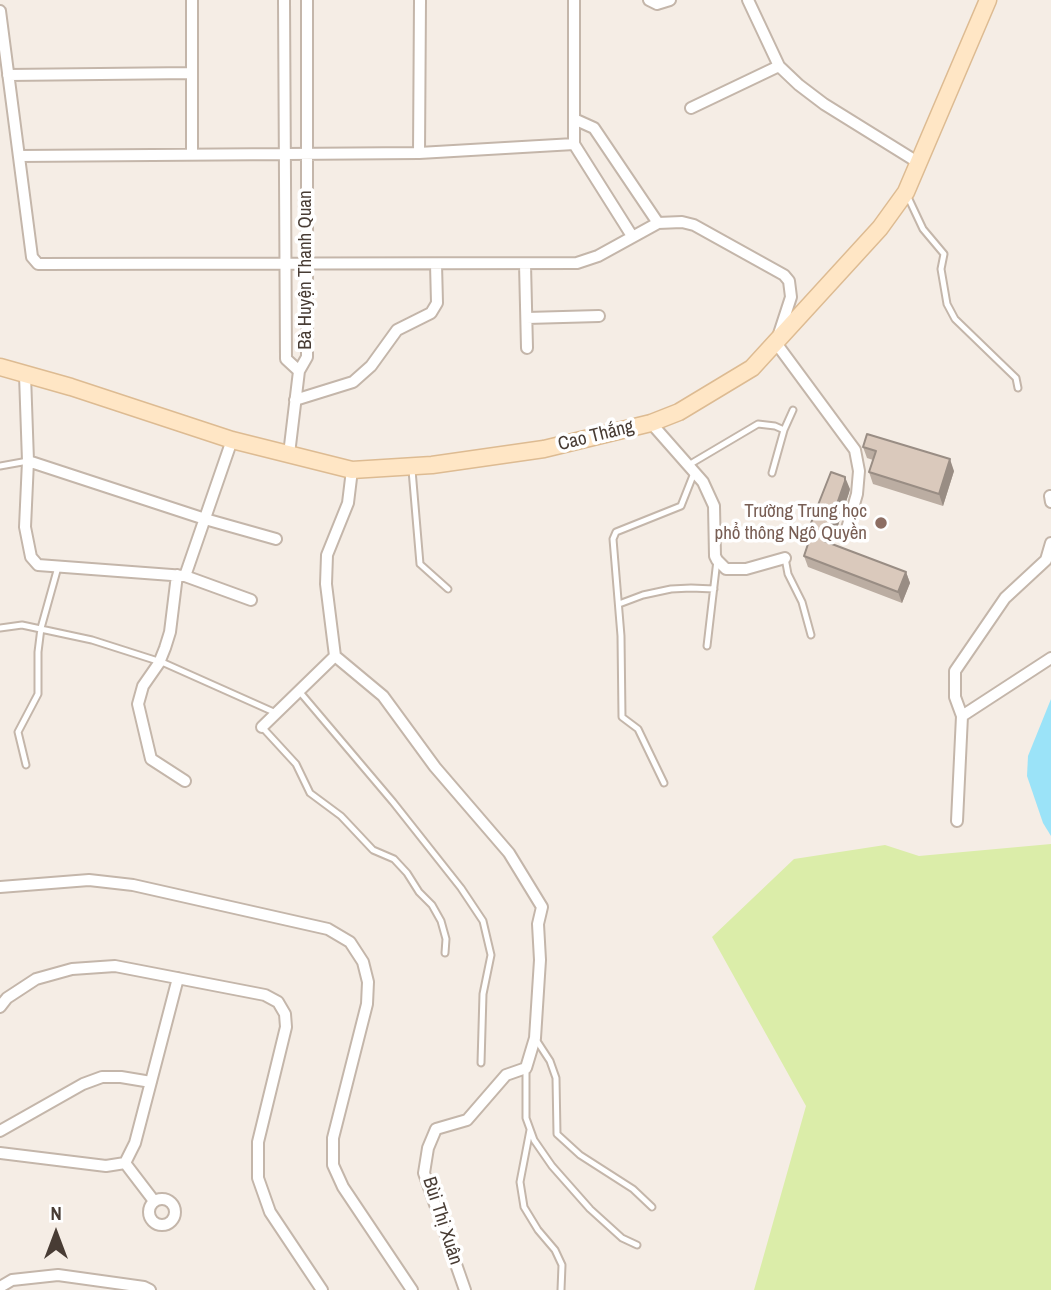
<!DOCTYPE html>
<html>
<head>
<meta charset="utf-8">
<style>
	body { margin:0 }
	#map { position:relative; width:1051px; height:1290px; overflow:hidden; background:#f5ede5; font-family:"Archivo Narrow",sans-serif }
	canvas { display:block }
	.north { position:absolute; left:21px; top:1199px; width:70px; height:70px; -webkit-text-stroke:5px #fff; paint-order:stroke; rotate:0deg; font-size:19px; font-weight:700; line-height:28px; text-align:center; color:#483c34 }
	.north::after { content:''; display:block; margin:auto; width:24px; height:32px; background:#483c34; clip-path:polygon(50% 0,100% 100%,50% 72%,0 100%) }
</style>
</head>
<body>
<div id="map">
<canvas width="1051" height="1290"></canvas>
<div class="north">N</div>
</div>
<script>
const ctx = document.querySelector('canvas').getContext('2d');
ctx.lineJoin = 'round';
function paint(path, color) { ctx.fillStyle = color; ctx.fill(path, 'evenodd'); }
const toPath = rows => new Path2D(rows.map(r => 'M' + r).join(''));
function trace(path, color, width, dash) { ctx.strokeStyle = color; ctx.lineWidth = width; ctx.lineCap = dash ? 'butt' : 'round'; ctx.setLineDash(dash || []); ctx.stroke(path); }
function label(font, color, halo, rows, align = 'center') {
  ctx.font = font + ' "Archivo Narrow",sans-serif'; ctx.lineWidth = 7; ctx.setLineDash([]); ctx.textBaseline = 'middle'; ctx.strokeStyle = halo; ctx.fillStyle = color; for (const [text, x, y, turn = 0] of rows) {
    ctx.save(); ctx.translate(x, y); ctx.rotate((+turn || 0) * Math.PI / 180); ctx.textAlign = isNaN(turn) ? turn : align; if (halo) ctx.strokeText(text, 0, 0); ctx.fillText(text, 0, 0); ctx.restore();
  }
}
paint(toPath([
	[1051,844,1051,1290,754,1290,806,1106,712,937,794,859,885,845,919,856]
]), '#dbeda9');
paint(toPath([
	[1051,699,1051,836,1043,823,1027,776,1028,756]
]), '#9be3f8');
const service = toPath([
	[907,195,923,229,944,254,941,269,947,304,955,319,1016,378,1018,388],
	[0,466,28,461],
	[687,466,758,424,775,426,784,430],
	[412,470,420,564,448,589],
	[772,473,784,430,793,410],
	[785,558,788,574,802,602,811,635],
	[619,604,643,595,671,589,691,588,714,589],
	[0,628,22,625,92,640,164,663,276,713],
	[707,646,717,560],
	[299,691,393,802,461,888,483,921,491,955,483,994,481,1063],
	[262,727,296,764,310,793,341,816,373,850,394,859,407,873,419,892,432,905,441,921,446,939,445,953],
	[26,765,18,732,38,694,38,652,41,628,58,567],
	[664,783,638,729,622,717,621,636,613,539,616,532,681,506,694,473],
	[535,1038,550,1061,556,1078,557,1134,580,1155,633,1189,652,1207],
	[526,1068,526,1118,534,1140,552,1166,590,1209,622,1238,637,1245],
	[530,1130,520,1182,524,1207,538,1230,555,1250,562,1265,561,1290]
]);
const minor = toPath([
	[192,0,192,154],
	[284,0,286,359,299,371],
	[649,0,657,4,670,0],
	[748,0,779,66,799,85,824,104,919,163],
	[0,11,32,257,38,264,577,263,598,256,658,223,682,222,694,225,784,275,789,281,791,297,776,343,855,450,859,471,857,494,846,532],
	[8,75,192,73],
	[691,108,779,66],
	[574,119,594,128,658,223],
	[574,144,574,0],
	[419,153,420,0],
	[19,156,419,153,574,144,632,236],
	[525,264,527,348],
	[527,318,599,316],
	[25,375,28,461,25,527,31,557,38,565,185,576,251,600],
	[295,400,353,382,371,366,397,330,431,313,437,303,436,264],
	[651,423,703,482,714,506,715,556,717,560,726,569,746,569,785,558],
	[289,454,299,371,307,357,307,0],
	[28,461,205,519,276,539],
	[352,470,348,503,327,555,326,584,335,656,383,696,435,767,509,853,542,907,538,924,540,960,535,1038,526,1068,506,1075,467,1120,436,1129,428,1148,424,1173,465,1290],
	[1050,496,1051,502],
	[177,575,170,632,165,648,159,663,143,686,138,704,151,759,185,781],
	[185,576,232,440],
	[962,716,1051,658],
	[262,727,335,656],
	[957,821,962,716,955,697,955,671,1005,598,1046,560,1051,543],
	[0,887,89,880,133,885,328,929,350,942,363,962,368,982,367,1004,333,1138,333,1165,343,1187,412,1290],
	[0,1007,7,998,36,979,72,969,115,966,265,995,278,1002,285,1014,286,1027,258,1142,258,1178,270,1212,322,1290],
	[0,1131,83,1084,102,1077,121,1077,151,1082],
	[0,1153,106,1166,125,1163,135,1143,178,978],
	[125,1163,154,1201],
	'149 1212a13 13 0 1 1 26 0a13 13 0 1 1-26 0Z',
	[0,1287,12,1280,58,1275,144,1287,150,1290]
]);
const secondary = toPath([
	[0,367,71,387,232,440,352,470,432,465,544,449,651,423,679,412,752,368,880,228,906,192,988,0]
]);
trace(service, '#c4b6aa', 9);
trace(minor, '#c4b6aa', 14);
trace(secondary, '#ddbb92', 19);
trace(service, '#fff', 5);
trace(minor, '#fff', 10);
trace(secondary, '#ffe6c5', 16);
paint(toPath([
	[863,447,954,471,943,506,873,484,869,472,873,460,867,458],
	[850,489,832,544,906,572,910,583,902,603,808,567,804,556,809,540,807,533]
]), '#bbada2');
paint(toPath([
	[950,459,954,471,943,506,939,494],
	[845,477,850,489,849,493,829,552,824,541],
	[906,572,910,583,902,603,898,592]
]), '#998d84');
const building = toPath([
	[867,434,950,459,939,494,869,472,876,451,863,447,867,434],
	[831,472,845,477,845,481,824,541,906,572,898,592,804,556,811,535,807,533,831,472]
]);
paint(building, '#dac9bc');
trace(building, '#998d84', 2);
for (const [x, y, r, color] of [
	[881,523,7,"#8d6e63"]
]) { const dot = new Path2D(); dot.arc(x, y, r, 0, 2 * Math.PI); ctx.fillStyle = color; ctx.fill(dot); trace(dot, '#fff', 2.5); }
label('19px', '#483c34', '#fff', [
	["Bà Huyện Thanh Quan",306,270,-90],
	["Cao Thắng",596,436,-14],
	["Bùi Thị Xuân",442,1221,72]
]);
label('19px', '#785e54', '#fff', [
	["Trường Trung học",867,512],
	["phổ thông Ngô Quyền",867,534]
], 'right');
</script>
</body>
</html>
